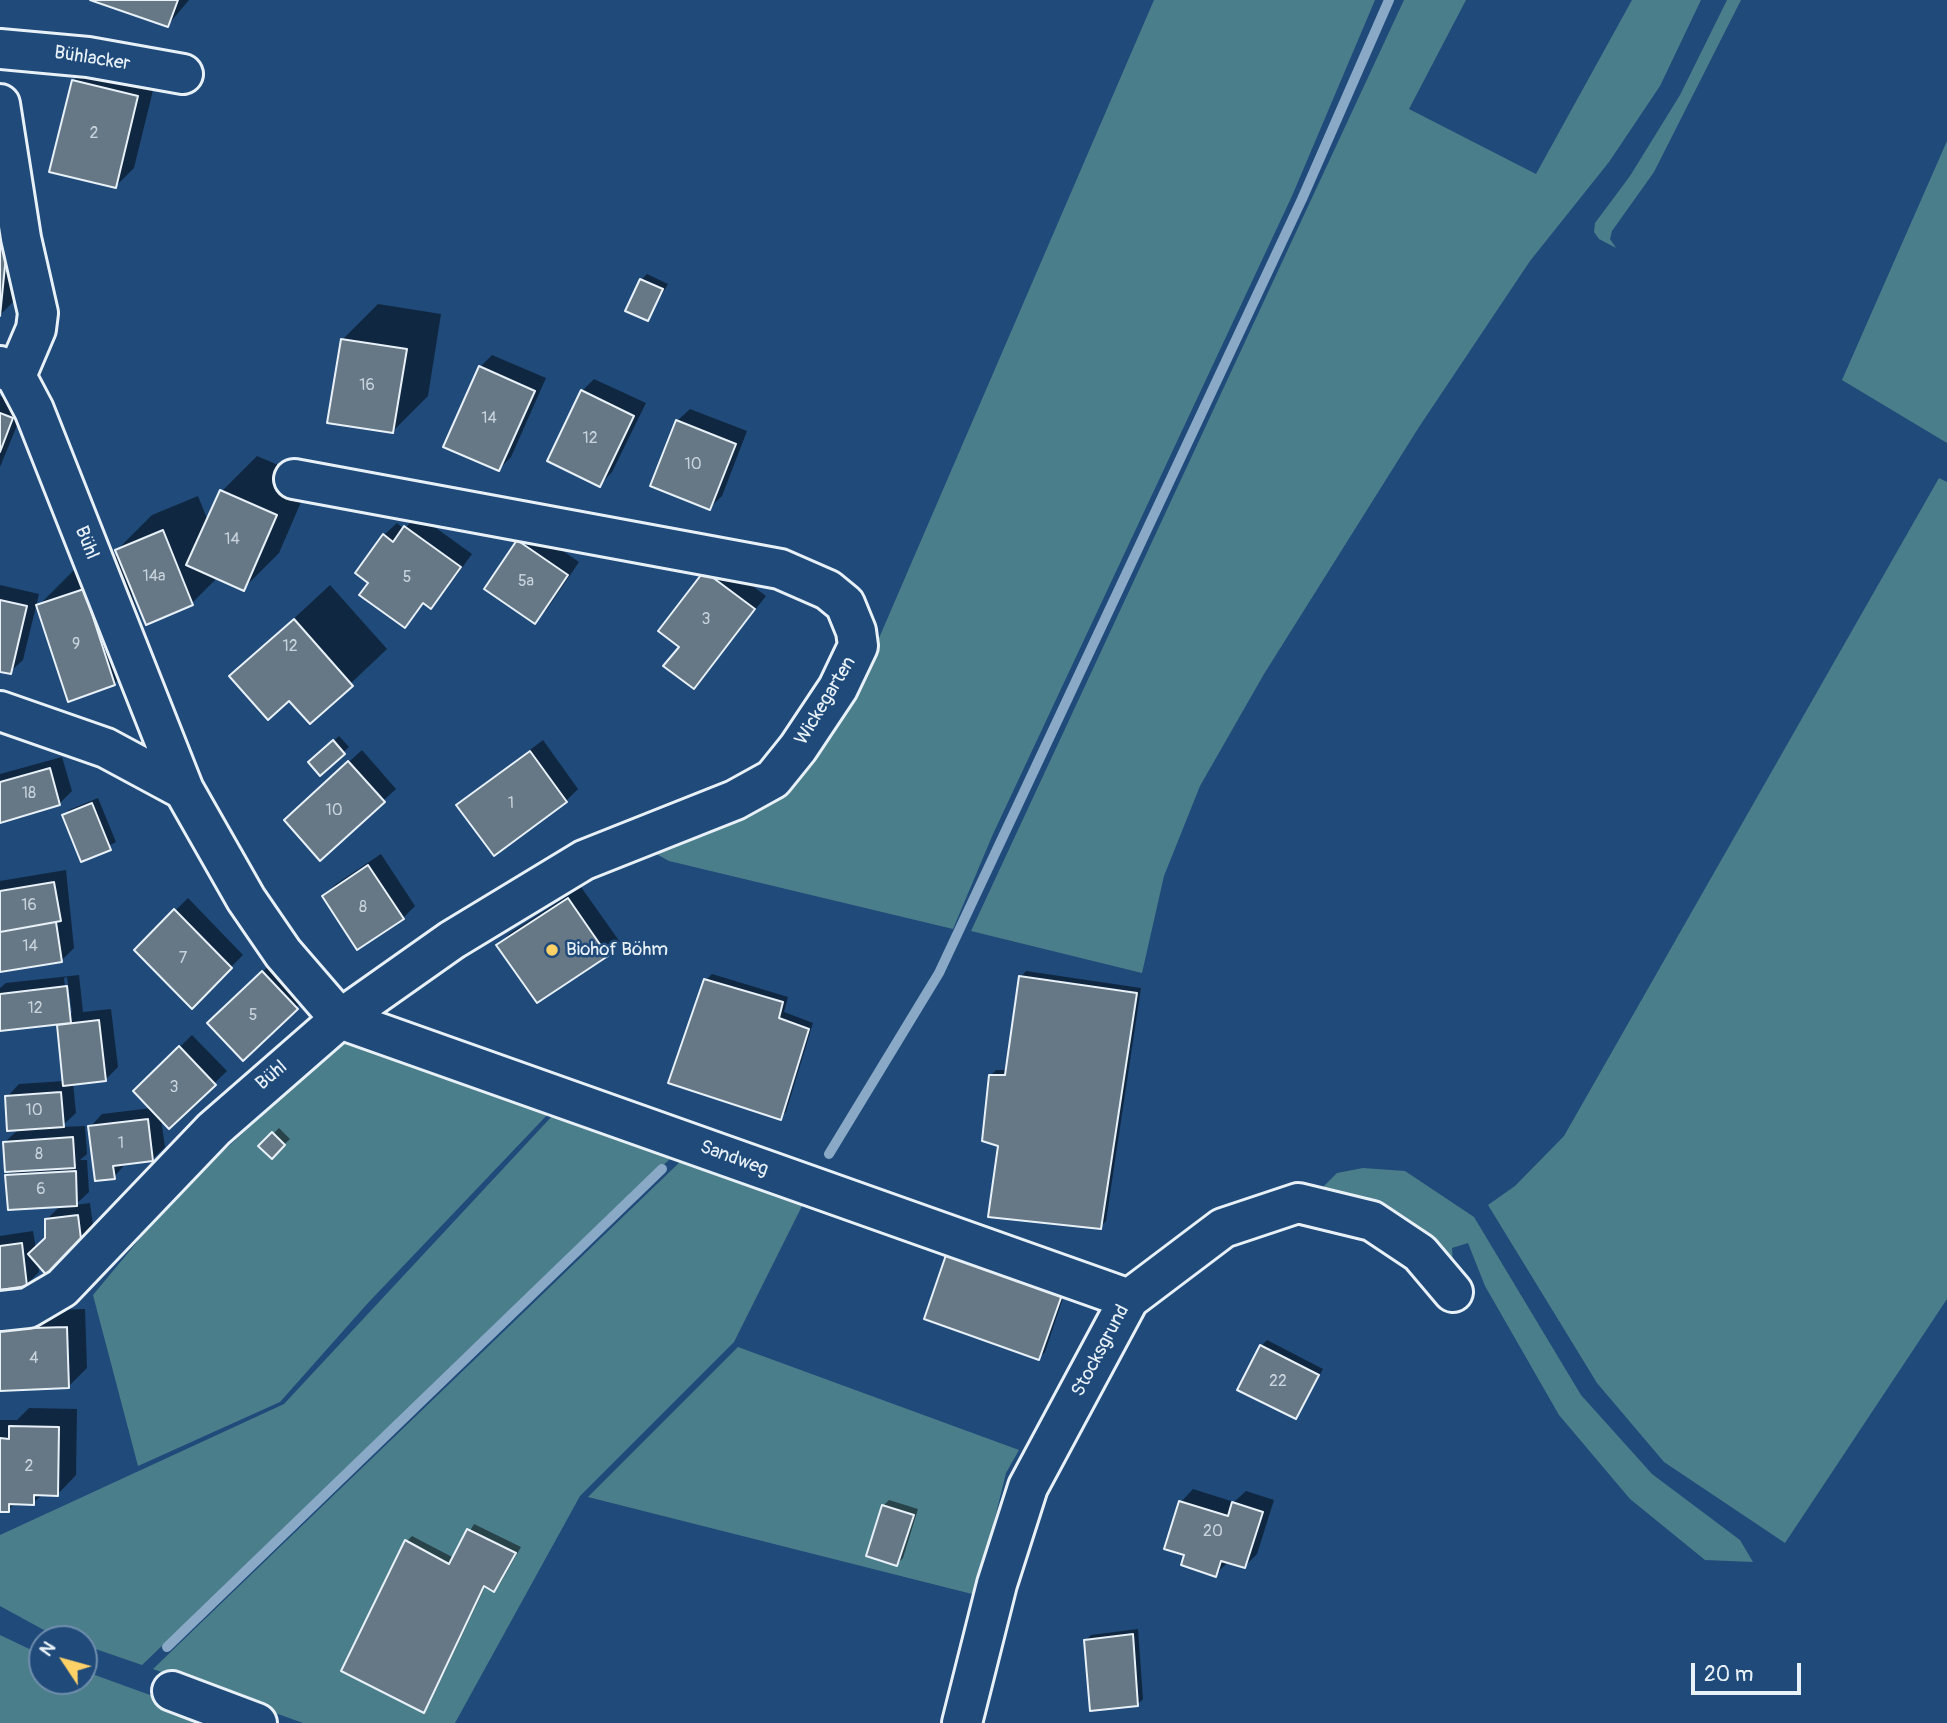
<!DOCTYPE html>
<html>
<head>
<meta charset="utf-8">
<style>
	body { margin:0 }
	#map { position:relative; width:1947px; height:1723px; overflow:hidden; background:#1f4a7a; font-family:Pangolin,sans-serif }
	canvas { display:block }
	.north { position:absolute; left:28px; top:1625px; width:70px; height:70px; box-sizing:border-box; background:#1f4a7a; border:2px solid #6f8dac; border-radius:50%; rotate:306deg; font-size:19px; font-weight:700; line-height:28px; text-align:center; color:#e8f1f8 }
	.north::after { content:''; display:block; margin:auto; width:24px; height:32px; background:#ffd166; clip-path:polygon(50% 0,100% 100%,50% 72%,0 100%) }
	.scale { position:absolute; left:1691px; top:1663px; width:110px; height:32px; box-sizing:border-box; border:4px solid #e8f1f8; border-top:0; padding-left:9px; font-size:21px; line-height:24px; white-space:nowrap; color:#e8f1f8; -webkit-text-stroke:5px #1f4a7a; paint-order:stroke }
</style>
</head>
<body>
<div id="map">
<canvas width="1947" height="1723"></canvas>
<div class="north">N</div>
<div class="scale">20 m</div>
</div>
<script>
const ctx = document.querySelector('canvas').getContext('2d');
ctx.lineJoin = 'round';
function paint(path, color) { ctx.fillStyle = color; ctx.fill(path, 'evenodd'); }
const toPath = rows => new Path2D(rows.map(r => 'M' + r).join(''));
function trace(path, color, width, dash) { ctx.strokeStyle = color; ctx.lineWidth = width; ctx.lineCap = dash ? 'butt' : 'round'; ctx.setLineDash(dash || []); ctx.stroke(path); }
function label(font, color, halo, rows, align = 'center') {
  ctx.font = font + ' Pangolin,sans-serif'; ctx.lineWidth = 5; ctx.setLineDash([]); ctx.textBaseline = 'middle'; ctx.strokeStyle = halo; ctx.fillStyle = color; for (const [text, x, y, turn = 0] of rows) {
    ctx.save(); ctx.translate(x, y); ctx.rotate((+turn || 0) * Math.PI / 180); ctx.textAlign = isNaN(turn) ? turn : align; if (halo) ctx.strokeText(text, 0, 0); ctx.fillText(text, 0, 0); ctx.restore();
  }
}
paint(toPath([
	[1154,0,1375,0,1292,196,993,834,953,929,669,861,649,850,740,811,873,652],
	[1404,0,1466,0,1409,109,1536,174,1632,0,1701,0,1660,86,1609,162,1530,261,1419,427,1264,674,1200,786,1164,876,1142,973,971,931],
	[1727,0,1741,0,1654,172,1612,231,1610,239,1616,248,1599,239,1594,232,1595,223,1630,176,1680,95],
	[1947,141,1947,443,1842,380],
	[1939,478,1947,482,1947,1299,1785,1543,1664,1462,1597,1383,1488,1205,1515,1186,1564,1136],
	[343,1040,549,1113,367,1304,280,1402,138,1466,93,1295,161,1213,204,1169],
	[554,1114,673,1156,142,1665,84,1645,84,1639,69,1639,42,1629,0,1606,0,1535,284,1404],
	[683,1159,804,1202,734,1342,580,1496,455,1723,303,1723,153,1669],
	[1363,1168,1405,1171,1474,1217,1581,1395,1652,1474,1740,1540,1753,1562,1705,1560,1630,1499,1559,1415,1485,1286,1468,1243,1452,1248,1453,1265,1320,1190,1337,1173],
	[738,1347,1019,1450,1006,1473,976,1595,588,1497],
	[0,1635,42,1655,42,1681,84,1681,84,1671,227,1723,0,1723]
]), '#4b7e8b');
paint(toPath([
	[96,0,189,0,168,25],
	[92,62,156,78,134,168,115,187,73,81],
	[13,161,18,297,0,315],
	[647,274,668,284,647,319,641,280],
	[378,304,441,314,428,396,392,432,342,340],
	[492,355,546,378,511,457,499,469,480,367],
	[594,379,646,403,612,472,600,485,582,391],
	[0,396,25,406,0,467],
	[690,409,747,431,722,496,709,508,677,421],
	[257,456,311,479,279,553,243,589,218,577,192,603,132,595,150,648,114,684,38,606,74,570,119,555,117,550,152,515,198,496,208,521,222,491],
	[418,515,472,554,443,594,431,606,425,602,405,625,371,582,384,535,397,523,404,529],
	[531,529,579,562,547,609,534,621,519,541],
	[718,560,766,596,694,687,681,647,706,572],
	[0,585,39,594,23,660,10,672,0,670],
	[330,585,387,649,310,722,289,699,232,676],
	[339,736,349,747,320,774,310,763],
	[543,740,578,789,566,801,458,805],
	[362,750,396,789,320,858,298,808],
	[62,757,72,791,59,804,0,821,0,774],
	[98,798,116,842,82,860,64,815,69,810],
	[381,854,415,906,403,918,324,896,336,884],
	[66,870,74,948,62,960,0,970,0,881],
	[581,887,620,942,607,954,538,1001,498,945,510,933],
	[188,898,243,955,192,1006,136,950],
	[275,960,309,995,243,1059,210,1023],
	[1026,971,1141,988,1106,1221,1100,1227,1000,1145,990,1076,996,1070,1008,1070,1021,977],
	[712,974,788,997,784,1012,813,1023,786,1112,780,1118,706,980],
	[79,975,83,1012,111,1009,118,1067,105,1080,73,1083,76,1113,61,1127,85,1126,87,1154,80,1160,87,1160,89,1192,75,1205,90,1203,94,1233,49,1276,38,1263,39,1272,26,1285,0,1288,0,1236,33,1231,36,1249,47,1238,46,1220,61,1205,7,1176,13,1169,5,1142,20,1128,7,1097,19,1084,64,1081,59,1023,0,1029,0,988,6,983],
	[67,977,72,1013,68,1013,64,978],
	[192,1035,227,1071,169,1127,161,1119,165,1147,152,1160,126,1163,114,1177,90,1127,102,1114,152,1108,135,1091],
	[279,1128,290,1139,272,1156,261,1146],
	[954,1250,1066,1289,1045,1352,1039,1358,948,1256],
	[85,1309,87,1368,68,1387,0,1389,0,1311],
	[1267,1340,1323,1369,1296,1417,1261,1346],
	[29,1408,77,1409,76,1475,58,1494,43,1494,33,1503,16,1503,8,1510,0,1510,0,1420,17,1420],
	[1193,1489,1234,1502,1246,1491,1274,1500,1257,1554,1245,1566,1229,1561,1215,1575,1181,1502],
	[889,1500,918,1509,903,1558,897,1564,883,1506],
	[474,1524,521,1547,500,1584,494,1589,486,1585,429,1705,423,1711,406,1542,412,1536,454,1558],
	[1138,1629,1143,1699,1137,1705,1085,1641,1091,1635]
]), '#0007');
trace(toPath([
	[829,1154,939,973,1302,199,1389,0],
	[167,1647,662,1169]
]), '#89a9c6', 10);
const building = toPath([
	[90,0,178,0,168,27,90,0],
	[72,80,138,96,116,188,49,172,72,80],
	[0,217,6,256,0,316,0,217],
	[640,279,663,289,648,321,625,311,640,279],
	[341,339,407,349,393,433,327,423,341,339],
	[479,366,535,391,499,471,443,447,479,366],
	[581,390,634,416,600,487,547,461,581,390],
	[0,413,13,418,0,452,0,413],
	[676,420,736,444,710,510,650,486,676,420],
	[220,490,277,515,244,591,186,565,220,490],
	[404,526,461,567,431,609,423,603,405,628,359,595,368,583,355,573,383,534,393,542,404,526],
	[163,530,193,605,146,625,115,550,163,530],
	[517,540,568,575,535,624,484,589,517,540],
	[704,571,755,609,694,689,663,666,679,647,658,631,704,571],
	[84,589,115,685,68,702,36,605,84,589],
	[0,600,27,606,11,674,0,672,0,600],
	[294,619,353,686,310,724,289,701,268,720,229,676,294,619],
	[333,740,345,754,320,776,308,762,333,740],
	[530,751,567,802,494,856,456,805,530,751],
	[348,761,385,802,320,861,284,820,348,761],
	[50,768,60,805,0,823,0,782,50,768],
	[92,803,111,850,81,862,62,815,92,803],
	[368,865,404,919,357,950,322,896,368,865],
	[54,882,61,921,0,932,0,891,54,882],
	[568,898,608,956,537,1003,496,945,568,898],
	[174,909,232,968,192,1009,134,950,174,909],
	[56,922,62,962,0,972,0,932,56,922],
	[262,971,298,1009,243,1061,207,1023,262,971],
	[1019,976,1137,993,1101,1229,988,1217,998,1146,982,1141,989,1075,1005,1075,1019,976],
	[704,979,783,1002,779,1018,809,1029,781,1120,668,1083,704,979],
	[67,986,71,1023,0,1031,0,994,67,986],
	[99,1020,106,1081,63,1086,57,1025,99,1020],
	[179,1046,216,1085,169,1129,133,1091,179,1046],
	[61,1092,64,1127,7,1131,5,1096,61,1092],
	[148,1119,153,1161,113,1166,115,1179,95,1181,88,1126,148,1119],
	[272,1132,285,1145,272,1159,258,1146,272,1132],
	[73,1137,75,1168,5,1172,3,1142,73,1137],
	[76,1171,77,1206,8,1210,5,1175,76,1171],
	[78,1215,82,1247,49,1278,28,1254,45,1238,45,1219,78,1215],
	[22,1243,27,1286,0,1290,0,1246,22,1243],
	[946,1255,1062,1295,1039,1360,924,1319,946,1255],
	[67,1327,69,1388,0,1391,0,1329,67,1327],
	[1260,1345,1319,1375,1296,1419,1237,1390,1260,1345],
	[9,1426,59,1427,58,1496,34,1495,34,1505,9,1504,9,1512,0,1512,0,1438,9,1439,9,1426],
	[1179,1501,1228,1516,1232,1502,1263,1512,1245,1568,1221,1561,1216,1577,1181,1565,1184,1555,1164,1549,1179,1501],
	[882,1505,914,1515,897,1566,866,1556,882,1505],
	[467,1529,516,1553,494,1592,484,1586,424,1713,341,1671,405,1540,449,1564,467,1529],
	[1133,1634,1138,1706,1090,1711,1084,1640,1133,1634]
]);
paint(building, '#667886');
trace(building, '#e8f1f8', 2);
const minor = toPath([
	[0,49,88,57,183,74],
	[0,104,21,238,38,313,36,329,16,376],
	[0,366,16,376,34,410,184,790,246,899,283,953,340,1019,214,1129,62,1288,28,1308,0,1311],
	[294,479,780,569,828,590,845,604,856,631,858,646,838,688,798,748,773,779,735,800,584,860,452,940,340,1019],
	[0,711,106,748,184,790],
	[340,1019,1129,1299],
	[172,1691,257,1723],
	[962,1723,997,1584,1028,1487,1129,1299,1223,1228,1298,1203,1372,1221,1420,1253,1453,1292]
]);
trace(minor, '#e8f1f8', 44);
trace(minor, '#1f4a7a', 38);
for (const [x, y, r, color] of [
	[552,950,7,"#ffd166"]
]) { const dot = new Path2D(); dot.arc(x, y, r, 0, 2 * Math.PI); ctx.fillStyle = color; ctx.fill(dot); trace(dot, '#1f4a7a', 2.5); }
label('16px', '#c8d3dc', null, [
	["2",94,134],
	["16",367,386],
	["14",489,419],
	["12",590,439],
	["10",693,465],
	["14",232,540],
	["14a",154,577],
	["5",407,578],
	["5a",526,582],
	["3",706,620],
	["9",76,645],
	["12",290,647],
	["18",29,794],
	["1",511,804],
	["10",334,811],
	["16",29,906],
	["8",363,908],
	["14",30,947],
	["7",183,959],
	["12",35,1009],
	["5",253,1016],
	["3",174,1088],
	["10",34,1111],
	["1",121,1144],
	["8",39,1155],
	["6",41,1190],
	["4",34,1359],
	["22",1278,1382],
	["2",29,1467],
	["20",1213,1532]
]);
label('19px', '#e8f1f8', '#1f4a7a', [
	["Bühlacker",92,59,9],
	["Bühl",86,543,68],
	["Wickegarten",826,701,-59],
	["Bühl",272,1076,-40],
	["Sandweg",734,1159,20],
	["Stocksgrund",1101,1351,-62]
]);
label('19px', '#e8f1f8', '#1f4a7a', [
	["Biohof Böhm",566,950]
], 'left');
</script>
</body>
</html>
